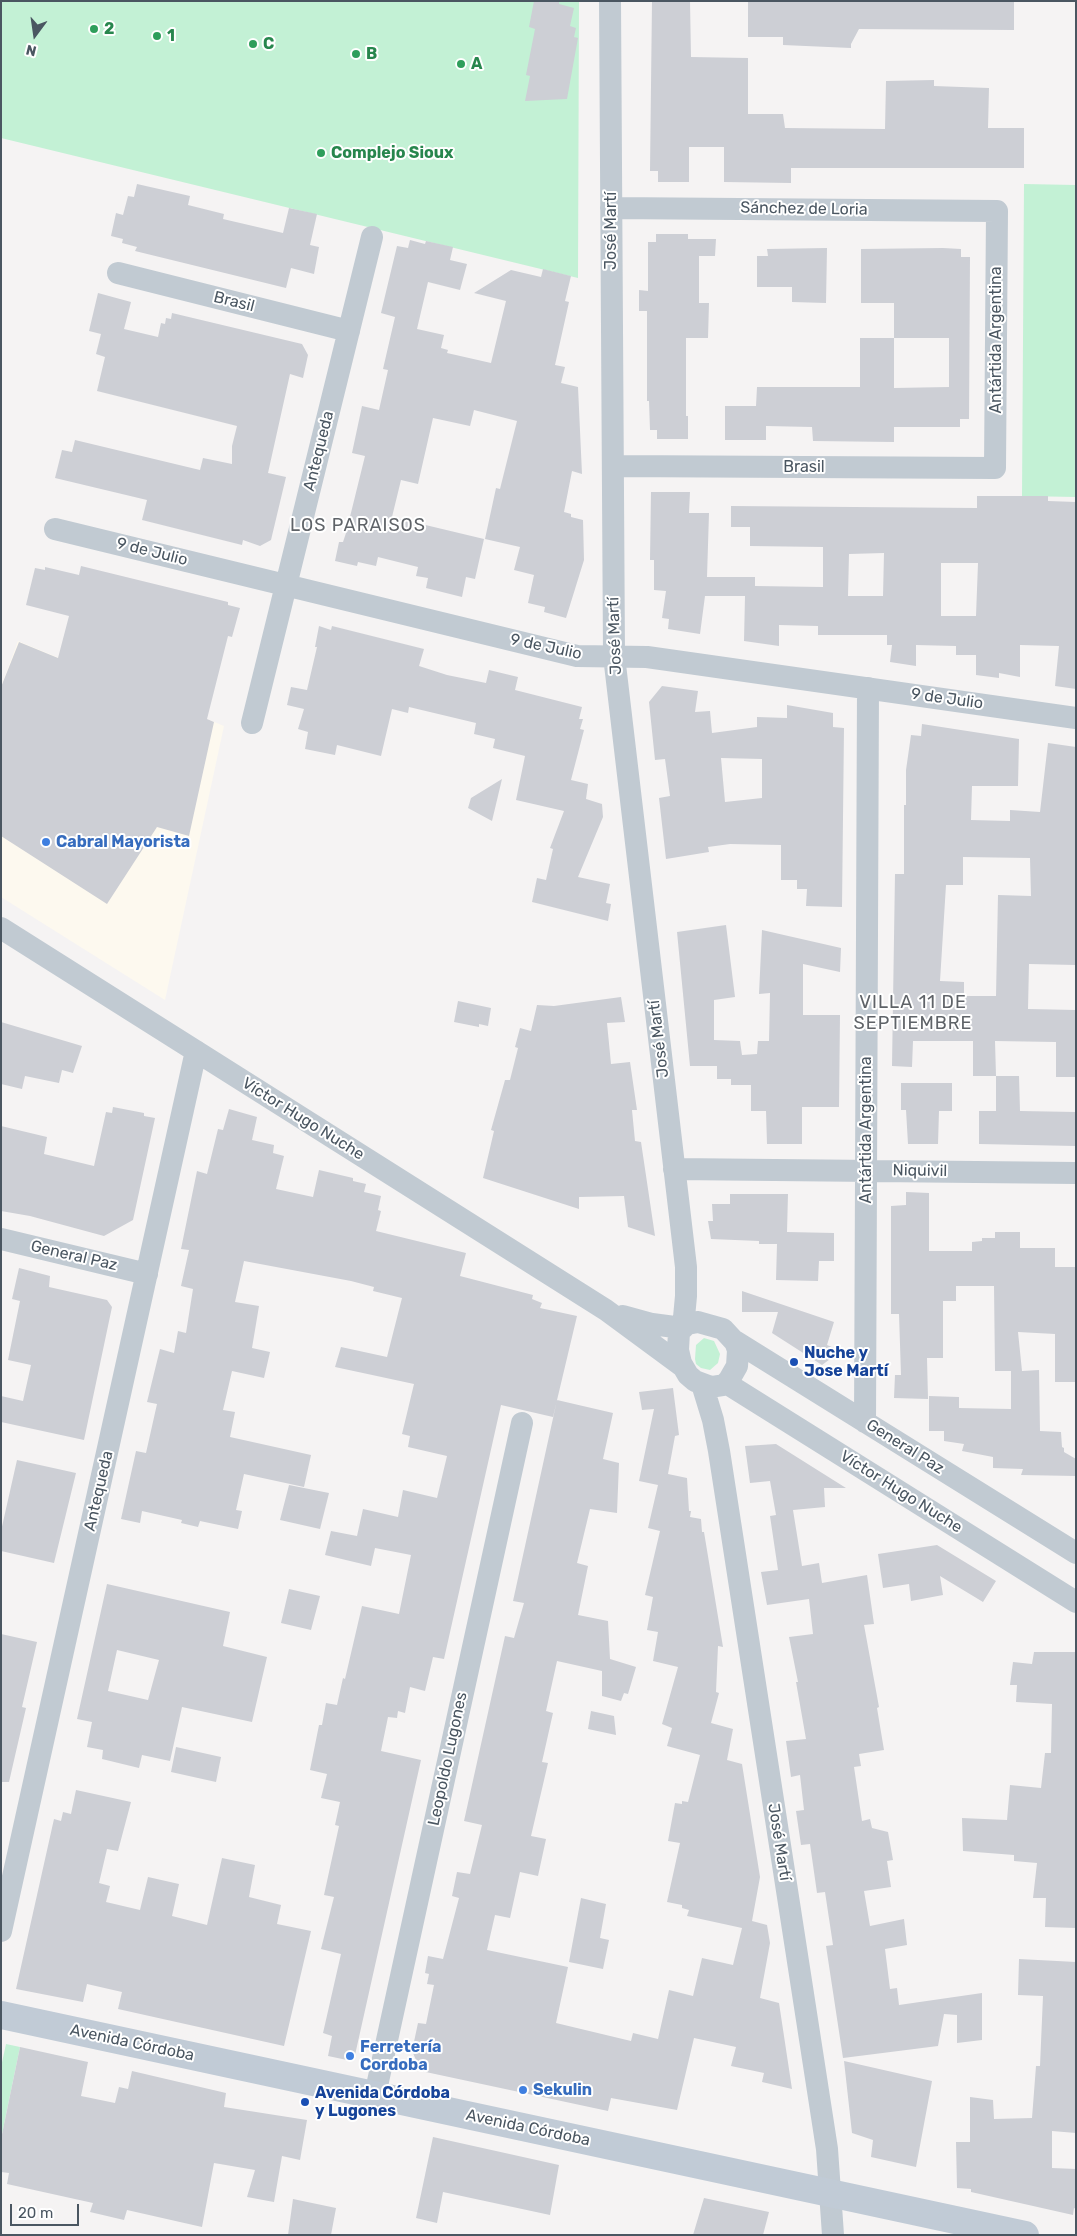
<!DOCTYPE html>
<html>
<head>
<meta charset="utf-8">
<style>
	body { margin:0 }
	#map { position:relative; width:1077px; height:2236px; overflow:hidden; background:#f5f3f3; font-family:Rubik,sans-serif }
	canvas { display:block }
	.frame { position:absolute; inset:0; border:2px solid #4a5661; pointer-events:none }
	.north { position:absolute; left:10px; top:10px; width:50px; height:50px; -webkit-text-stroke:4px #fff; paint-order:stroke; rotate:194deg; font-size:14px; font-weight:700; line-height:20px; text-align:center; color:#4a5661 }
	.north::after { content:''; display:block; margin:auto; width:18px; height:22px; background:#4a5661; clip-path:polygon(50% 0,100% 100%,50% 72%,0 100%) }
	.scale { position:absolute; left:10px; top:2204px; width:69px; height:22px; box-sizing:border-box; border:2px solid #4a5661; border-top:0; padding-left:6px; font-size:15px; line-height:18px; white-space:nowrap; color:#4a5661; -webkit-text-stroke:4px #fff; paint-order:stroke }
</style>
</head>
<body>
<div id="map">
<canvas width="1077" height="2236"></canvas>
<div class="frame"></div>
<div class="north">N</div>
<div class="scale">20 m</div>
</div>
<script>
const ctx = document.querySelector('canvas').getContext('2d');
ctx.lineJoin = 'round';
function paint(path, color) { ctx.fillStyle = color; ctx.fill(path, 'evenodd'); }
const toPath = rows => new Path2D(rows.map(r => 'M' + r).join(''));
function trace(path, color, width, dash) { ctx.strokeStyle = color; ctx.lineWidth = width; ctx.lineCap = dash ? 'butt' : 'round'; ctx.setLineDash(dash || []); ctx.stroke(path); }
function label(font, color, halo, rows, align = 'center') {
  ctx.font = font + ' Rubik,sans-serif'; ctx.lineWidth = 4; ctx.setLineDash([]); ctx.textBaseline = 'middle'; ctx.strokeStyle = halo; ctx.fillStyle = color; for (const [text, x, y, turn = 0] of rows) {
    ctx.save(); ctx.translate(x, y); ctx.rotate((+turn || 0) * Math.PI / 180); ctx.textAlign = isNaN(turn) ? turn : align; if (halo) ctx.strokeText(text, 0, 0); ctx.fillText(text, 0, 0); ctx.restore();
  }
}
paint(toPath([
	[18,641,224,726,165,1000,1,897,1,687]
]), '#fdf9ef');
paint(toPath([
	[1,1,579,1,578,278,1,138],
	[1024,184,1076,185,1076,497,1022,496],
	[704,1338,714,1341,720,1354,718,1363,710,1370,701,1368,696,1364,695,1359,696,1345],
	[6,2044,20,2047,1,2139,1,2067]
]), '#c3f1d5');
paint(toPath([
	[534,1,559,1,559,4,574,8,570,26,576,28,574,37,578,38,567,99,525,101,530,76,526,75,535,29,529,27],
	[652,1,690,1,691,57,748,58,748,114,783,114,785,128,885,129,886,81,934,80,934,86,989,88,988,128,1024,128,1024,168,791,168,791,183,724,182,724,147,689,147,689,182,658,182,658,171,650,171],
	[748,1,1014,1,1014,30,859,29,851,44,851,48,783,45,783,37,748,37],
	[137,184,190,196,188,205,224,214,223,219,283,233,289,208,317,214,310,245,319,247,314,274,291,268,286,288,135,251,137,247,122,243,123,239,111,236,116,213,123,215,128,196,134,197],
	[656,234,688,234,688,239,716,239,715,256,699,256,699,303,709,303,708,338,686,338,686,416,688,416,688,439,657,439,657,430,650,430,649,401,647,401,647,311,639,311,639,290,648,291,648,242,656,242],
	[410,240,425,244,426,241,453,247,450,260,467,264,460,290,428,282,417,329,444,335,441,348,448,350,447,353,491,363,506,301,474,293,511,270,541,277,543,269,571,276,565,301,569,302,555,365,565,367,561,383,578,387,582,474,572,471,564,512,571,514,571,517,583,520,584,560,566,618,544,612,545,607,528,603,534,575,514,570,520,547,485,539,496,488,500,489,517,421,474,410,470,426,433,418,418,484,401,480,392,517,484,539,475,579,466,577,462,597,426,588,428,578,416,576,418,567,378,557,376,566,358,562,357,566,335,561,339,542,343,542,346,533,365,456,352,453,362,406,379,410,388,370,383,369,395,317,381,313,385,296,397,246,408,248],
	[827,248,826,303,792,302,792,287,757,287,757,256,768,256,767,249],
	[943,248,961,249,961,257,970,257,969,419,960,419,960,427,894,427,894,442,813,441,812,427,766,426,766,440,725,440,725,406,756,406,757,387,860,387,860,338,894,338,894,303,861,303,861,249],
	[894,338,949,338,949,387,894,388],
	[98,293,131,302,124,329,158,337,161,323,165,324,166,318,171,319,172,313,302,344,308,355,303,378,290,374,268,473,286,477,271,540,260,546,243,540,242,545,142,520,147,500,55,478,62,450,72,452,75,440,200,470,203,458,232,464,232,446,237,426,97,391,105,357,96,354,101,334,89,331],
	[651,492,690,492,689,513,709,513,707,577,755,577,755,586,823,587,823,547,750,546,750,527,731,527,731,506,977,508,977,496,1048,496,1048,501,1076,502,1076,689,1055,686,1059,646,1020,645,1020,677,999,673,999,678,976,675,976,655,956,655,956,646,916,645,916,666,890,662,892,645,887,645,887,635,818,635,818,626,779,625,779,646,744,641,745,596,705,596,700,634,668,629,669,619,662,618,666,591,654,590,654,560,650,560],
	[884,553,883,596,848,596,849,554],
	[941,563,978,563,976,616,941,616],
	[81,566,228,602,228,605,240,608,232,637,228,636,207,719,214,722,189,836,157,827,107,904,1,836,1,687,19,642,58,658,69,616,26,605,35,568,45,570,45,567,79,575],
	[319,626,331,630,332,626,424,649,419,666,447,675,486,683,489,670,518,677,515,690,582,707,579,719,583,719,580,729,584,730,571,780,588,784,586,799,602,804,603,817,578,877,610,884,606,903,611,904,608,921,532,902,537,878,546,880,553,849,550,848,564,811,516,800,525,756,493,748,495,739,474,734,476,723,409,707,408,713,392,709,381,756,337,745,335,755,305,749,308,732,298,729,304,709,287,705,291,687,307,690,317,647,315,647],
	[662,686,698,691,695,712,710,711,712,733,757,727,757,717,787,718,787,705,833,713,833,727,844,728,842,907,806,906,807,889,797,889,797,880,781,880,781,845,730,844,708,847,709,852,666,859,659,798,670,796,665,759,655,760,649,702],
	[721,758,762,759,762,798,725,802],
	[922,724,1019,739,1018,786,972,786,971,820,1010,821,1010,810,1040,812,1048,743,1076,747,1076,965,1029,964,1028,1009,1076,1010,1076,1077,1056,1077,1056,1042,995,1041,996,1076,973,1076,973,1041,913,1041,912,1067,892,1066,895,874,904,874,904,805,906,805,906,770,911,735,921,736],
	[963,857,1030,858,1031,896,998,895,996,996,964,996,964,982,940,981,946,885,963,885],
	[502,779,492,821,468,808,471,798],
	[726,925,735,997,714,1000,714,1040,740,1041,742,1055,757,1054,758,1041,769,1041,770,993,759,994,762,930,841,948,840,972,803,964,803,1015,840,1015,839,1107,802,1107,802,1144,767,1144,766,1111,751,1111,751,1085,731,1085,731,1079,717,1079,717,1066,690,1066,677,932],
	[621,997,625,1022,607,1023,611,1064,630,1062,637,1110,632,1110,635,1141,641,1142,655,1236,628,1227,624,1196,579,1197,579,1209,483,1178,494,1131,491,1130,505,1080,510,1080,518,1048,515,1047,520,1028,531,1031,537,1005,554,1006],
	[458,1001,491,1008,488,1026,479,1024,479,1027,454,1022],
	[1,1022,82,1046,73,1073,62,1070,59,1083,25,1076,22,1089,1,1084],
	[996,1076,1019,1076,1020,1111,1076,1112,1076,1146,979,1144,979,1111,996,1111],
	[901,1083,952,1083,952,1111,939,1111,938,1144,908,1144,906,1110,901,1110],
	[113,1107,144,1113,144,1116,155,1118,133,1220,104,1236,30,1216,1,1211,1,1126,47,1137,44,1154,94,1166,106,1112,112,1113],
	[229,1109,257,1117,252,1140,274,1145,273,1153,284,1156,276,1189,313,1197,319,1170,353,1178,353,1181,366,1184,364,1192,381,1196,378,1210,381,1211,376,1231,466,1253,460,1276,533,1295,532,1299,542,1303,540,1308,577,1316,553,1417,501,1405,444,1659,433,1657,425,1691,410,1687,405,1713,398,1711,397,1718,388,1717,381,1751,421,1760,355,2055,347,2060,328,2056,332,2036,323,2033,341,1954,321,1949,334,1897,324,1895,339,1826,335,1825,340,1802,321,1798,327,1774,310,1770,319,1725,322,1725,326,1703,337,1705,343,1678,345,1679,362,1606,399,1614,411,1555,375,1548,371,1566,325,1555,331,1531,357,1536,363,1509,398,1517,403,1490,437,1498,447,1456,408,1447,410,1436,402,1434,414,1384,335,1367,341,1347,387,1357,402,1298,373,1291,374,1287,351,1281,244,1261,235,1302,259,1306,252,1348,270,1352,264,1378,232,1371,223,1410,235,1412,230,1437,311,1455,304,1487,244,1474,236,1510,242,1511,238,1529,200,1521,198,1527,181,1523,182,1520,142,1511,140,1523,121,1519,136,1451,146,1453,157,1404,147,1402,160,1349,174,1353,178,1331,186,1333,193,1289,181,1286,189,1250,181,1249,197,1171,207,1174,218,1129,223,1130],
	[906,1192,929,1193,929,1251,972,1251,972,1242,982,1241,982,1238,995,1238,995,1232,1020,1232,1020,1248,1055,1248,1055,1267,1076,1267,1076,1382,1055,1382,1055,1334,1018,1332,1022,1371,1039,1370,1040,1431,1061,1432,1062,1447,1064,1448,1064,1452,1076,1459,1076,1476,1021,1475,1023,1469,993,1468,993,1457,962,1451,964,1444,944,1441,944,1431,929,1431,929,1396,959,1397,959,1408,1011,1409,1011,1371,995,1371,994,1286,956,1286,956,1301,943,1301,943,1358,927,1358,928,1399,894,1398,895,1375,901,1375,899,1314,891,1314,891,1206,906,1205],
	[730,1194,788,1194,787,1232,834,1233,834,1261,819,1261,818,1281,776,1280,777,1244,759,1244,759,1241,711,1239,708,1221,713,1221,712,1204,730,1204],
	[19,1268,50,1276,49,1287,107,1300,112,1307,84,1440,1,1422,1,1396,23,1401,31,1365,8,1360,20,1301,12,1299],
	[742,1291,834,1322,827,1345,841,1351,822,1365,772,1333,778,1312,742,1312],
	[673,1388,679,1435,675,1436,668,1474,687,1478,689,1511,691,1511,690,1517,701,1519,702,1532,704,1532,723,1647,718,1646,716,1692,719,1693,711,1723,733,1729,727,1760,742,1764,760,1877,752,1921,767,1925,770,1943,760,1998,779,2003,792,2089,762,2082,764,2073,731,2066,736,2047,694,2038,677,2110,611,2098,608,2111,421,2071,412,2051,418,2023,426,2024,434,1985,427,1984,429,1974,425,1973,428,1956,443,1959,459,1898,452,1896,457,1872,470,1874,482,1825,464,1821,505,1636,514,1638,524,1603,513,1601,557,1400,613,1413,603,1459,619,1463,617,1513,590,1509,577,1563,588,1566,578,1615,608,1621,610,1659,636,1667,628,1694,624,1693,621,1701,602,1696,602,1671,557,1661,546,1711,553,1713,542,1762,548,1763,531,1836,546,1839,538,1876,520,1872,510,1918,495,1915,487,1950,568,1967,556,2023,631,2041,633,2033,658,2039,669,1990,693,1996,702,1958,733,1965,742,1928,687,1916,689,1910,682,1908,682,1905,667,1902,680,1843,668,1841,675,1803,682,1804,682,1801,688,1802,700,1755,667,1746,672,1728,662,1724,678,1667,653,1661,658,1632,647,1630,653,1597,645,1595,660,1531,648,1528,658,1485,639,1481,654,1409,642,1410,639,1392],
	[776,1444,846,1488,824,1488,825,1507,793,1510,802,1566,819,1563,822,1583,867,1575,874,1624,864,1625,879,1707,877,1708,884,1750,859,1754,861,1766,854,1767,862,1821,870,1819,872,1828,888,1832,893,1860,887,1861,891,1887,864,1891,870,1926,904,1919,907,1945,885,1949,890,1989,897,1988,899,2005,982,1993,982,2040,957,2043,957,2015,944,2014,938,2046,843,2058,826,1946,833,1945,825,1892,817,1893,810,1844,801,1845,796,1811,804,1810,800,1775,791,1777,786,1741,806,1739,796,1682,798,1682,789,1637,813,1634,809,1599,767,1605,761,1572,778,1570,770,1516,776,1515,770,1481,750,1483,745,1446],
	[17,1460,76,1473,54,1563,1,1551,1,1531],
	[289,1485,329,1493,320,1529,280,1520],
	[937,1545,996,1581,983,1602,940,1576,943,1595,911,1601,909,1584,883,1588,878,1554],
	[107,1584,230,1612,223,1646,267,1657,252,1722,182,1707,170,1761,142,1755,139,1768,102,1759,103,1750,87,1747,92,1722,77,1719],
	[117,1650,159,1660,148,1700,108,1691],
	[289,1589,320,1596,311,1630,281,1623],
	[1,1634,37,1642,22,1707,26,1708,9,1782,1,1782],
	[1034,1652,1076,1652,1076,1928,1045,1927,1046,1898,1033,1898,1037,1863,1014,1861,1014,1855,963,1851,962,1818,1007,1820,1010,1785,1041,1788,1045,1753,1051,1753,1052,1704,1016,1702,1017,1685,1010,1685,1013,1662,1032,1664],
	[591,1711,614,1716,616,1735,588,1729],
	[176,1747,221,1757,216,1782,171,1772],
	[76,1790,131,1802,118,1851,107,1849,99,1883,110,1886,106,1902,140,1910,148,1877,179,1884,172,1916,207,1925,222,1858,255,1865,249,1897,281,1905,277,1924,311,1931,284,2046,118,2009,122,1992,87,1984,83,2002,16,1989,54,1819,61,1821,63,1812,71,1814],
	[581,1898,606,1904,600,1938,609,1940,603,1969,569,1962],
	[1019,1959,1076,1962,1076,2133,1052,2131,1052,2168,1076,2169,1076,2209,1074,2208,1073,2215,971,2192,971,2189,957,2188,956,2142,970,2142,970,2097,993,2100,994,2119,1032,2118,1036,2066,1040,2066,1043,1996,1018,1995],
	[20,2047,88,2062,81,2096,115,2103,119,2087,128,2089,132,2071,226,2093,224,2107,307,2120,300,2160,282,2156,274,2202,247,2197,255,2170,214,2163,202,2227,127,2210,124,2220,90,2212,93,2203,7,2184,9,2173,1,2172,1,2139],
	[844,2061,932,2081,916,2167,871,2157,873,2140,852,2133],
	[433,2137,559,2165,550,2215,443,2192,437,2223,416,2218],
	[704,2198,769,2212,763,2235,693,2235],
	[293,2199,336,2208,331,2235,288,2235]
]), '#cdcfd5');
trace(toPath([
	[610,1,614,656,686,1267,686,1296,683,1328],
	[611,208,997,211,995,468,613,466],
	[118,273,349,331],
	[55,529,577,656,647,657,1076,718],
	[252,723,372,237],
	[1,928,606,1310,682,1366],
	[674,1169,1076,1173],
	[1,1239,147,1274],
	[623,1316,652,1324,682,1328],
	[698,1322,723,1329,735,1342,738,1350,737,1366,729,1380,724,1385,711,1387,695,1381,688,1375,681,1363,678,1350,679,1332,687,1324,698,1322],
	[735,1341,1076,1553],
	[726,1383,1076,1602],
	[702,1384,713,1420,719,1451,827,2149,833,2235],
	[865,1422,868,688],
	[1,1931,196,1051],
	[375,2095,522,1423]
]), '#c1cad2', 22);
trace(toPath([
	[1,2015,1025,2235]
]), '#c1cbd6', 28);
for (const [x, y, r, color] of [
	[94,29,5,"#2e9e5b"],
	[157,36,5,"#2e9e5b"],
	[253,44,5,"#2e9e5b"],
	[356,54,5,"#2e9e5b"],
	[461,64,5,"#2e9e5b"],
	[321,153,5,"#2e9e5b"],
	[46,842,5,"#3f7fe0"],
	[794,1362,5,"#1a4fb4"],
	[350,2056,5,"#3f7fe0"],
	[523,2090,5,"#3f7fe0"],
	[305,2102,5,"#1a4fb4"]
]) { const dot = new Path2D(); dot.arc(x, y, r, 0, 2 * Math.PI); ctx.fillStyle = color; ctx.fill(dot); trace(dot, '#fff', 2); }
label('bold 16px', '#27864d', '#fff', [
	["2",104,29],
	["1",167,36],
	["C",263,44],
	["B",366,54],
	["A",471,64],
	["Complejo Sioux",331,153]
], 'left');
label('16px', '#4a5661', '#fff', [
	["Sánchez de Loria",804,209,1],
	["José Martí",611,231,-90],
	["Brasil",234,302,14],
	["Antártida Argentina",996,340,-90],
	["Antequeda",319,451,-76],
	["Brasil",804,467],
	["9 de Julio",152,552,14],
	["José Martí",615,636,-92],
	["9 de Julio",546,647,12],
	["9 de Julio",947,699,8],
	["José Martí",659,1039,-97],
	["Víctor Hugo Nuche",303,1119,32],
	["Antártida Argentina",866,1130,-90],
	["Niquivil",920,1171,1],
	["General Paz",74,1256,13],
	["General Paz",905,1447,32],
	["Antequeda",99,1491,-77],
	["Víctor Hugo Nuche",901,1492,32],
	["Leopoldo Lugones",448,1759,-78],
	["José Martí",779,1842,81],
	["Avenida Córdoba",132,2043,12],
	["Avenida Córdoba",528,2128,12]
]);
label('bold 16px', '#366cbe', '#fff', [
	["Cabral Mayorista",56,842],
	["Ferretería",360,2047],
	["Cordoba",360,2065],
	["Sekulin",533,2090]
], 'left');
label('bold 16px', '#164399', '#fff', [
	["Nuche y",804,1353],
	["Jose Martí",804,1371],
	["Avenida Córdoba",315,2093],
	["y Lugones",315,2111]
], 'left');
ctx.letterSpacing = '1px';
label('18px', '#5f6368', '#fff', [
	["LOS PARAISOS",358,526],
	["VILLA 11 DE",913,1003],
	["SEPTIEMBRE",913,1024]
]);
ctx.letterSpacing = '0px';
</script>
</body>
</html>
